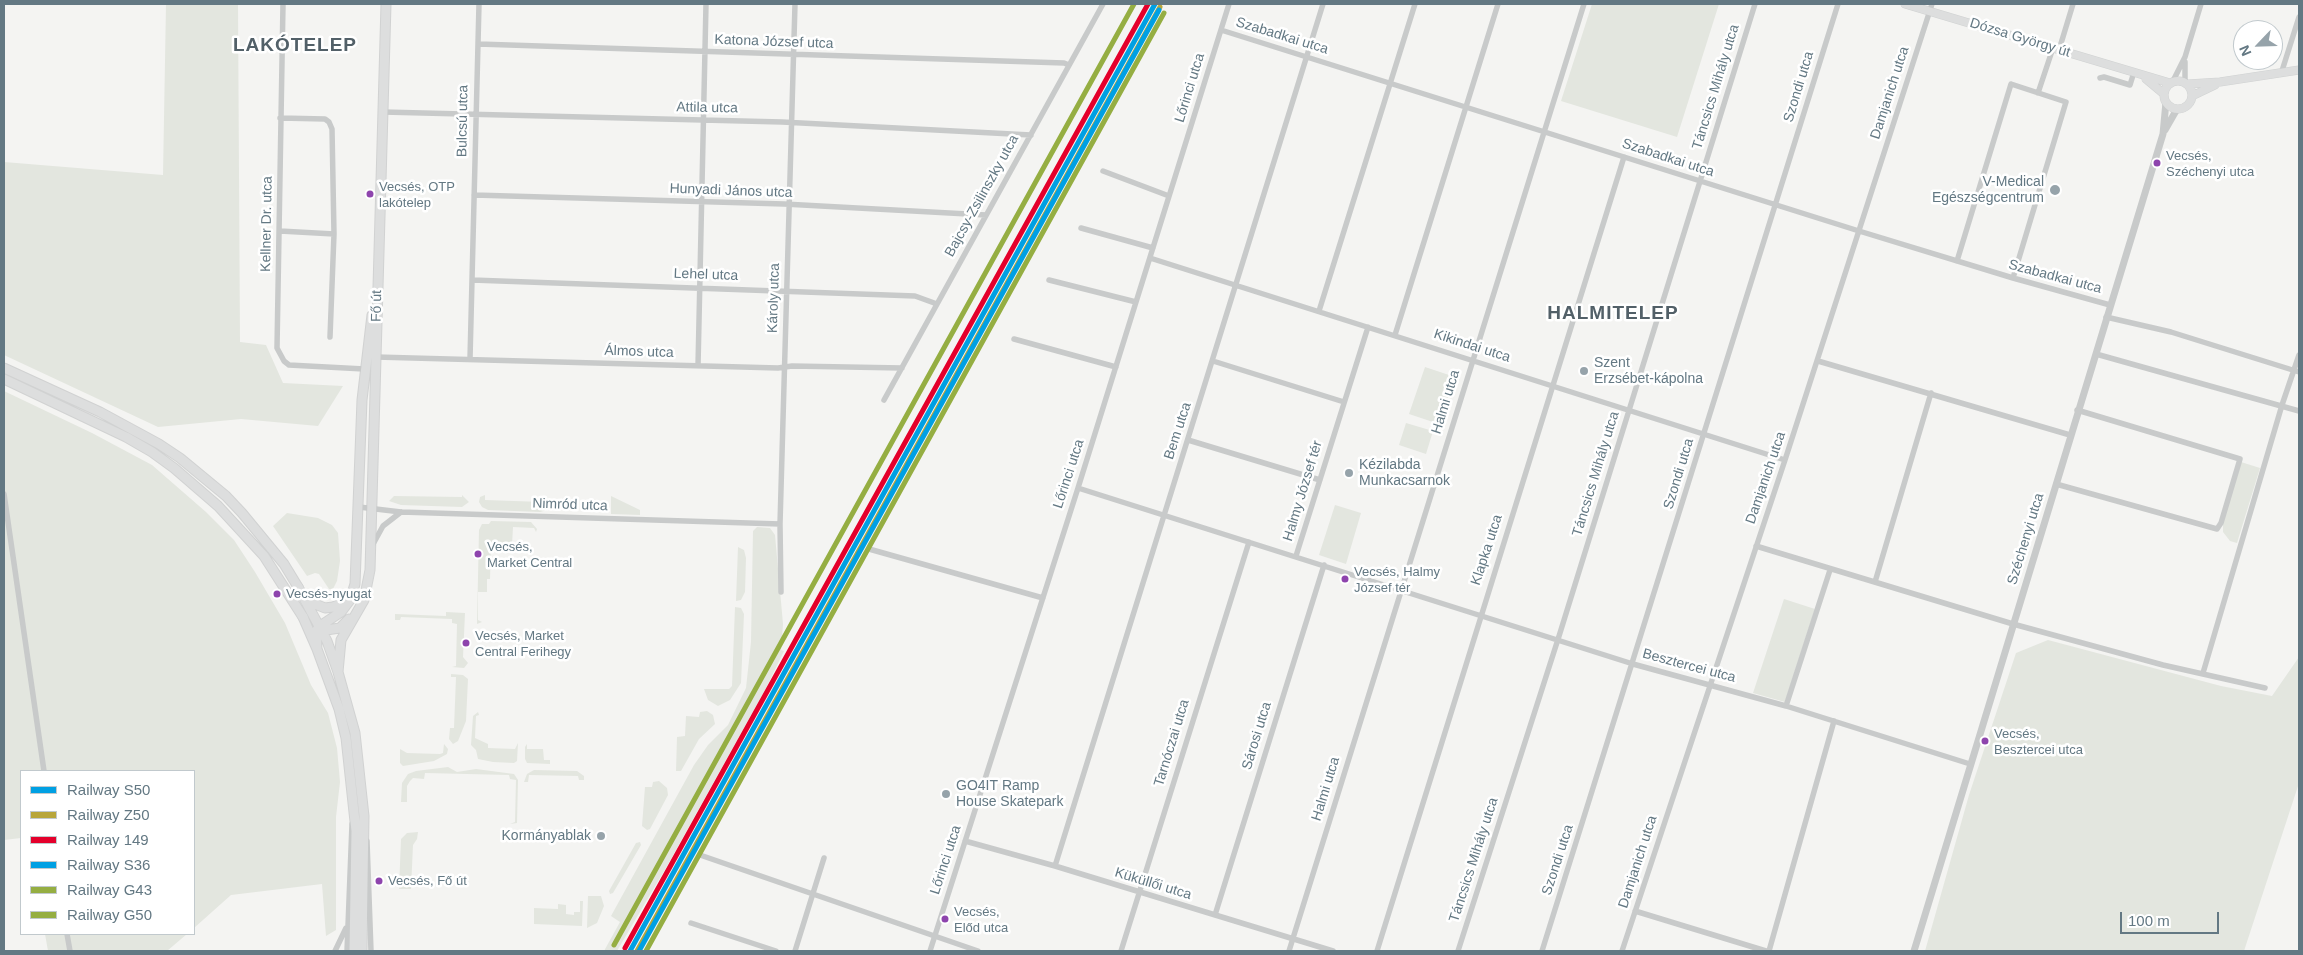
<!DOCTYPE html>
<html>
<head>
<meta charset="utf-8">
<style>
	body { margin:0 }
	#map { position:relative; width:2303px; height:955px; overflow:hidden; background:#f4f4f2; font-family:Helvetica,sans-serif }
	canvas { display:block }
	.frame { position:absolute; inset:0; border:5px solid #637883; pointer-events:none }
	.legend { position:absolute; left:20px; top:770px; width:175px; height:165px; box-sizing:border-box; background:#fff; border:1px solid #c1c9cd; margin:0; padding:6px 9px; list-style:none; font-size:15px; color:#637883 }
	.legend li { display:flex; align-items:center; gap:10px; height:25px }
	.legend b { width:25px; border:1px solid #c1c9cd }
	.north { position:absolute; left:2233px; top:20px; width:50px; height:50px; box-sizing:border-box; background:#fff; border:1px solid #c1c9cd; border-radius:50%; rotate:246deg; font-size:14px; font-weight:700; line-height:20px; text-align:center; color:#637883 }
	.north::after { content:''; display:block; margin:auto; width:18px; height:22px; background:#96a3aa; clip-path:polygon(50% 0,100% 100%,50% 72%,0 100%) }
	.scale { position:absolute; left:2120px; top:912px; width:99px; height:22px; box-sizing:border-box; border:2px solid #637883; border-top:0; padding-left:6px; font-size:15px; line-height:18px; white-space:nowrap; color:#637883; -webkit-text-stroke:4px #fff; paint-order:stroke }
</style>
</head>
<body>
<div id="map">
<canvas width="2303" height="955"></canvas>
<div class="frame"></div>
<ul class="legend">
<li><b style="height:6px;background:#00a0e3"></b>Railway S50</li>
<li><b style="height:6px;background:#b8a63b"></b>Railway Z50</li>
<li><b style="height:6px;background:#e4002b"></b>Railway 149</li>
<li><b style="height:6px;background:#00a0e3"></b>Railway S36</li>
<li><b style="height:6px;background:#95ae42"></b>Railway G43</li>
<li><b style="height:6px;background:#95ae42"></b>Railway G50</li>
</ul>
<div class="north">N</div>
<div class="scale">100 m</div>
</div>
<script>
const ctx = document.querySelector('canvas').getContext('2d');
ctx.lineJoin = 'round';
function paint(path, color) { ctx.fillStyle = color; ctx.fill(path, 'evenodd'); }
const toPath = rows => new Path2D(rows.map(r => 'M' + r).join(''));
function trace(path, color, width, dash) { ctx.strokeStyle = color; ctx.lineWidth = width; ctx.lineCap = dash ? 'butt' : 'round'; ctx.setLineDash(dash || []); ctx.stroke(path); }
function label(font, color, halo, rows, align = 'center') {
  ctx.font = font + ' Helvetica,sans-serif'; ctx.lineWidth = 5; ctx.setLineDash([]); ctx.textBaseline = 'middle'; ctx.strokeStyle = halo; ctx.fillStyle = color; for (const [text, x, y, turn = 0] of rows) {
    ctx.save(); ctx.translate(x, y); ctx.rotate((+turn || 0) * Math.PI / 180); ctx.textAlign = isNaN(turn) ? turn : align; if (halo) ctx.strokeText(text, 0, 0); ctx.fillText(text, 0, 0); ctx.restore();
  }
}
paint(toPath([
	[166,4,238,4,240,342,266,345,283,383,343,386,318,426,241,419,158,427,4,355,4,162,163,175],
	[1592,4,1719,4,1677,137,1561,101],
	[1425,367,1455,377,1439,424,1409,414],
	[4,391,92,433,152,465,206,512,234,540,255,572,285,623,311,685,328,713,337,748,340,782,336,817,336,930,326,936,322,884,231,895,194,928,194,771,21,771,21,838,4,840],
	[1406,423,1433,431,1426,454,1399,445],
	[2241,462,2260,468,2237,543,2230,541,2223,532,2223,523],
	[462,495,469,502,462,507,401,505,389,501,394,496,462,497],
	[485,495,485,500,543,502,545,496,550,500,550,505,547,510,540,512,488,510,482,507,479,502,480,497],
	[611,496,640,510,640,515,611,514],
	[1335,505,1361,513,1346,564,1319,555],
	[287,513,318,518,332,525,338,533,340,561,337,581,333,589,329,589,319,574,315,573,307,576,273,526],
	[491,521,531,522,537,529,536,532,534,528,513,527,512,545,491,545,490,579,487,579,487,592,478,592,478,620,482,622,477,624,479,530,482,524,489,524],
	[757,527,770,528,775,535,783,624,781,650,784,651,766,688,667,866,617,951,604,951,620,922,611,916,694,765,708,745,728,725,746,688,751,642,753,531],
	[738,547,744,550,746,558,745,592,741,600,736,601],
	[1784,599,1815,609,1785,702,1753,693],
	[735,607,741,608,744,614,741,683,730,700,718,706,708,700,704,689,729,689,732,686],
	[446,612,465,613,463,657,468,663,464,668,452,667,456,666,457,624,452,623,452,619,401,617,400,620,395,620,395,614,446,616],
	[2048,640,2221,686,2272,696,2299,657,2299,783,2244,951,1925,951,1969,795,2016,653],
	[451,674,463,675,468,679,466,721,458,741,453,744,449,739,450,728,454,728,456,677,451,677],
	[707,711,713,715,715,724,699,739,681,771,676,771,677,737,685,736,686,716,699,717,700,712],
	[478,712,479,715,476,716,475,738,488,744,488,748,515,749,518,743,517,761,514,763,493,762,478,759,476,750,471,745,473,716],
	[444,744,448,749,447,754,434,761,403,766,400,763,400,749,407,753,440,754,443,753],
	[527,744,527,749,543,749,544,760,550,760,550,764,527,763,525,759,525,747],
	[448,767,457,772,476,769,514,774,518,780,517,823,510,824,515,822,516,780,510,779,509,775,425,773,424,779,413,778,410,781,407,786,407,802,401,802,402,783,408,774,416,771],
	[534,770,577,771,584,776,584,780,579,780,578,776,529,775,528,782,524,782,527,774],
	[659,781,667,788,668,795,650,829,647,830,642,826,645,787,652,787,653,782],
	[418,832,417,839,413,845,411,889,399,889,401,839,407,833],
	[640,842,641,845,613,893,610,894,609,891,636,843],
	[588,896,601,896,604,906,597,923,587,928],
	[580,901,583,901,582,926,534,924,534,908,558,909,558,904,566,905,566,914,574,915,574,912,580,912],
	[45,934,187,934,167,951,48,951]
]), '#e3e6df');
const secondary = toPath([
	[1905,4,2170,83],
	[2146,79,2164,94],
	'2164 95a14 14 0 1 1 28 0a14 14 0 1 1-28 0Z',
	[2188,84,2220,82,2299,70],
	[2192,96,2215,85]
]);
const primary = toPath([
	[298,587,327,641,338,672,355,733,364,816,362,951],
	[307,597,315,604,325,608,333,607,349,601],
	[303,617,317,649,339,709,346,738,356,831,354,951],
	[319,631,340,628,349,619],
	[317,649,316,631,320,626,341,612,350,600,355,584,362,400,372,315],
	[338,672,341,640,364,600,370,570,386,4]
]);
const trunk = toPath([
	[4,368,100,412,159,444,180,458,226,496,242,513,284,564,298,587],
	[4,379,126,437,152,452,174,468,218,506,264,556,303,617]
]);
trace(secondary, '#d0d2d2', 9);
trace(primary, '#d1d2d2', 11);
trace(trunk, '#d1d2d2', 11);
trace(toPath([
	[283,4,277,348,284,361,289,365,364,369],
	[1221,30,1859,231,2013,278,2110,305],
	[478,44,1064,63,1069,65],
	[2059,50,2073,4],
	[2185,62,2185,82],
	[2281,74,2299,17],
	[2100,78,2104,77,2130,85,2134,72],
	[2173,81,2185,57,2201,4],
	[2038,93,2053,48],
	[383,112,782,122,1031,135],
	[280,118,325,119,329,122,332,129,334,234,330,337],
	[1103,171,1169,196],
	[474,195,784,204,986,215],
	[1081,228,1153,248],
	[280,231,334,234],
	[1150,258,1785,460],
	[1957,261,2011,84,2066,102,2013,278],
	[472,280,915,296,937,304],
	[1049,280,1136,302],
	[1319,311,1415,4],
	[2106,317,2171,332,2299,372],
	[1395,335,1498,4],
	[1014,339,1116,367],
	[2096,354,2299,411],
	[376,357,778,368,792,366,902,368],
	[470,359,479,4],
	[1213,361,1344,402],
	[1818,361,2070,435],
	[698,366,706,4],
	[884,400,1103,4],
	[1188,440,1320,480],
	[2056,484,2217,529,2221,523,2240,459,2077,410],
	[1078,488,1633,664,1786,706,1970,764],
	[4,494,44,771],
	[359,507,401,512,780,524],
	[372,546,383,526,401,512],
	[1756,546,2013,624,2163,665,2265,688],
	[869,549,1043,598],
	[1296,556,1368,327],
	[1875,582,1931,393],
	[781,592,780,524,795,4],
	[2203,673,2282,405,2299,355],
	[1786,706,1830,570],
	[367,841,371,951],
	[965,841,1055,866,1333,951],
	[700,855,978,951],
	[1055,866,1323,4],
	[1635,911,1766,951],
	[1215,915,1324,565],
	[691,923,776,951],
	[67,934,70,951],
	[335,951,346,928],
	[347,951,352,824],
	[795,951,824,858],
	[930,951,1078,488,1229,4],
	[1121,951,1249,542],
	[1289,951,1584,4],
	[1377,951,1624,157],
	[1458,951,1560,633,1755,4],
	[1542,951,1838,4],
	[1622,951,1785,460,1932,4],
	[1769,951,1834,721]
]), '#c8caca', 5.5);
trace(toPath([
	[2165,130,2177,109],
	[1914,951,2163,134,2166,102]
]), '#c8caca', 7);
trace(secondary, '#dddede', 8);
trace(primary, '#dddede', 9);
trace(trunk, '#dddede', 9);
trace(toPath([
	[630,951,1155,4]
]), '#00a0e3', 5);
trace(toPath([
	[637,951,1160,7]
]), '#b8a63b', 5);
trace(toPath([
	[625,948,1148,4]
]), '#e4002b', 5);
trace(toPath([
	[639,951,1159,10]
]), '#00a0e3', 5);
trace(toPath([
	[614,945,1134,4]
]), '#95ae42', 5);
trace(toPath([
	[646,951,1164,13]
]), '#95ae42', 5);
for (const [x, y, r, color] of [
	[2157,163,4.5,"#8e44ad"],
	[2055,190,6,"#96a3aa"],
	[370,194,4.5,"#8e44ad"],
	[1584,371,5,"#96a3aa"],
	[1349,473,5,"#96a3aa"],
	[478,554,4.5,"#8e44ad"],
	[1345,579,4.5,"#8e44ad"],
	[277,594,4.5,"#8e44ad"],
	[466,643,4.5,"#8e44ad"],
	[1985,741,4.5,"#8e44ad"],
	[946,794,5,"#96a3aa"],
	[601,836,5,"#96a3aa"],
	[379,881,4.5,"#8e44ad"],
	[945,919,4.5,"#8e44ad"]
]) { const dot = new Path2D(); dot.arc(x, y, r, 0, 2 * Math.PI); ctx.fillStyle = color; ctx.fill(dot); trace(dot, '#fff', 2); }
label('13px', '#637883', '#fff', [
	["Vecsés,",2166,156],
	["Széchenyi utca",2166,172],
	["Vecsés, OTP",379,187],
	["lakótelep",379,203],
	["Vecsés,",487,547],
	["Market Central",487,563],
	["Vecsés, Halmy",1354,572],
	["József tér",1354,588],
	["Vecsés-nyugat",286,594],
	["Vecsés, Market",475,636],
	["Central Ferihegy",475,652],
	["Vecsés,",1994,734],
	["Besztercei utca",1994,750],
	["Vecsés, Fő út",388,881],
	["Vecsés,",954,912],
	["Előd utca",954,928]
], 'left');
label('14px', '#637883', '#fff', [
	["Szabadkai utca",1282,36,17],
	["Dózsa György út",2020,38,17],
	["Katona József utca",774,42,2],
	["Táncsics Mihály utca",1716,87,-73],
	["Szondi utca",1799,87,-73],
	["Lőrinci utca",1190,88,-73],
	["Damjanich utca",1890,93,-72],
	["Attila utca",707,108,1],
	["Bulcsú utca",463,121,-89],
	["Szabadkai utca",1668,158,18],
	["Hunyadi János utca",731,191,2],
	["Bajcsy-Zsilinszky utca",982,196,-61],
	["Kellner Dr. utca",267,224,-89],
	["Lehel utca",706,275,2],
	["Szabadkai utca",2055,277,15],
	["Károly utca",774,298,-88],
	["Fő út",377,306,-89],
	["Kikindai utca",1472,346,18],
	["Álmos utca",639,352,2],
	["Halmi utca",1446,402,-73],
	["Bem utca",1178,431,-72],
	["Lőrinci utca",1069,474,-72],
	["Táncsics Mihály utca",1596,474,-73],
	["Szondi utca",1679,474,-73],
	["Damjanich utca",1766,478,-71],
	["Halmy József tér",1303,491,-73],
	["Nimród utca",570,505,2],
	["Széchenyi utca",2026,539,-73],
	["Klapka utca",1487,550,-72],
	["Besztercei utca",1689,666,15],
	["Sárosi utca",1257,736,-73],
	["Tarnóczai utca",1172,743,-73],
	["Halmi utca",1326,789,-73],
	["Lőrinci utca",946,860,-72],
	["Táncsics Mihály utca",1474,860,-72],
	["Szondi utca",1558,860,-72],
	["Damjanich utca",1638,862,-72],
	["Küküllői utca",1153,884,17]
]);
label('14px', '#637883', '#fff', [
	["V-Medical",2044,182,"right"],
	["Egészségcentrum",2044,198,"right"],
	["Szent",1594,363],
	["Erzsébet-kápolna",1594,379],
	["Kézilabda",1359,465],
	["Munkacsarnok",1359,481],
	["GO4IT Ramp",956,786],
	["House Skatepark",956,802],
	["Kormányablak",591,836,"right"]
], 'left');
ctx.letterSpacing = '1px';
label('bold 19px', '#526068', '#fff', [
	["LAKÓTELEP",295,46],
	["HALMITELEP",1613,314]
]);
ctx.letterSpacing = '0px';
</script>
</body>
</html>
